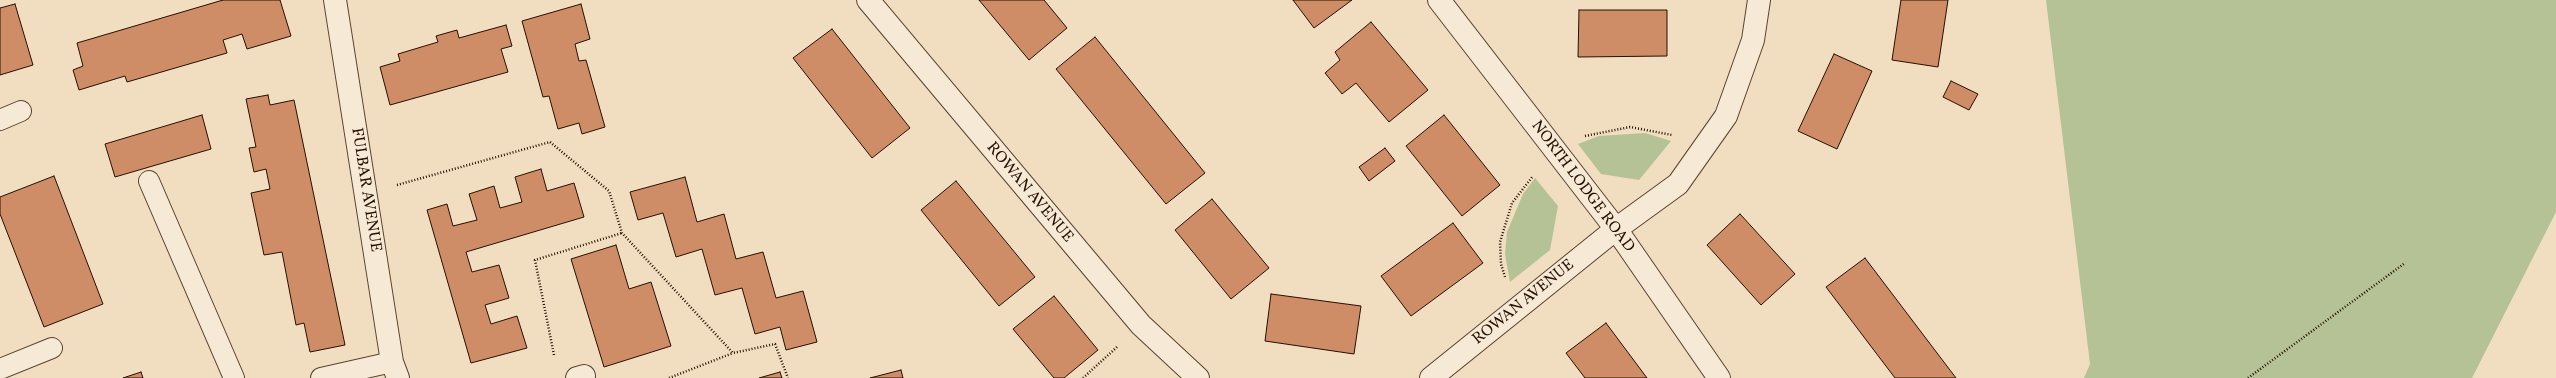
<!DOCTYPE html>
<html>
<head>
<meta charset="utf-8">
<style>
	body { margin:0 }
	canvas { display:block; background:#f1ddbf }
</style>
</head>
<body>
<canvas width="2556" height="378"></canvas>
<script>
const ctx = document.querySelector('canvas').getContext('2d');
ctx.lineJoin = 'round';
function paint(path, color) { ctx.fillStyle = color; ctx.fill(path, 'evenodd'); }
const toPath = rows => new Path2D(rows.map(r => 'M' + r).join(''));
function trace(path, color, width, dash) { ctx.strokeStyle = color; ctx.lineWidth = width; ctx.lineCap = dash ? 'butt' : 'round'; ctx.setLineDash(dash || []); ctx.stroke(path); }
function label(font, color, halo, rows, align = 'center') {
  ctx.font = font + ' Vollkorn,serif'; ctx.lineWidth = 3; ctx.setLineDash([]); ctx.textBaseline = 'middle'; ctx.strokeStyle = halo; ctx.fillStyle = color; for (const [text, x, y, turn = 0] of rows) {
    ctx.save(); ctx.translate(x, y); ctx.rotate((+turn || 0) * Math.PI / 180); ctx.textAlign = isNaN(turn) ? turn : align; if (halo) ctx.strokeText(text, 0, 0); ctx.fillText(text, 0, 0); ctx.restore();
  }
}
paint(toPath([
	[2046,0,2556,0,2556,212,2472,378,2084,378,2090,364],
	[1645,133,1671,141,1639,180,1601,174,1578,144,1599,136],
	[1535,178,1558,206,1550,250,1510,282,1505,254,1507,232,1523,194]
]), '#b5c296');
const building = toPath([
	[223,0,280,0,291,36,247,49,242,34,223,40,227,53,127,82,125,76,79,90,73,70,83,66,77,43,223,0],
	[979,0,1044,0,1067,28,1029,60,979,0],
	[1293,0,1352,0,1314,28,1293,0],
	[1901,0,1948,0,1938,67,1892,60,1901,0],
	[15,4,33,65,0,75,0,8,15,4],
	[581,4,590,39,575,44,579,61,586,60,605,127,582,134,579,123,558,129,549,96,543,97,522,21,581,4],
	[1579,10,1667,10,1667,56,1578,57,1579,10],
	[1371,22,1428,90,1389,122,1356,83,1342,94,1325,73,1340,60,1335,52,1371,22],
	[506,25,512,46,501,49,508,72,390,105,380,67,400,61,398,54,438,42,436,36,457,30,459,38,506,25],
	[832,29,910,128,872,158,793,58,832,29],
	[1095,37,1205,173,1166,204,1056,69,1095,37],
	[1834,54,1872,71,1837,149,1798,131,1834,54],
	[1951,81,1978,94,1969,110,1943,97,1951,81],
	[268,95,270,105,294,100,345,345,310,352,304,323,296,325,282,252,264,255,251,193,270,189,266,169,254,172,249,148,256,147,246,99,268,95],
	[202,115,211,149,115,177,105,144,202,115],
	[1444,115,1500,185,1462,216,1406,146,1444,115],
	[1385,148,1395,161,1369,181,1359,167,1385,148],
	[541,169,547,191,574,183,584,217,466,252,472,272,499,265,509,298,485,305,491,324,517,316,527,348,471,363,427,210,447,204,453,226,477,220,469,194,494,186,500,208,522,202,515,177,541,169],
	[54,176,103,304,44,327,0,214,0,197,54,176],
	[685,177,697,222,724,214,736,259,763,252,776,298,803,291,817,342,786,350,780,327,755,334,742,288,715,295,702,249,676,257,663,213,638,220,630,192,685,177],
	[956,181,1035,277,999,306,921,210,956,181],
	[1212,199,1269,268,1231,299,1175,230,1212,199],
	[1740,214,1795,274,1761,305,1707,245,1740,214],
	[1453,223,1483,263,1411,316,1381,276,1453,223],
	[616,245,629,289,651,282,671,346,604,367,571,259,616,245],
	[1865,258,1956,378,1895,378,1826,287,1865,258],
	[1271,294,1361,306,1354,354,1265,341,1271,294],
	[1054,296,1098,350,1064,378,1054,378,1013,329,1054,296],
	[1606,323,1647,378,1585,378,1566,353,1606,323],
	[901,370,903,378,870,378,901,370],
	[141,372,143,378,123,378,141,372],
	[780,372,782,378,759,378,780,372]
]);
paint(building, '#ce8c67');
trace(building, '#261000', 1);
const lane = toPath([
	[0,120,21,111],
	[149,181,234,378],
	[0,369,52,348],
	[321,378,392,362]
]);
const street = toPath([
	[335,0,392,362,398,378],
	[868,0,1141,325,1198,378],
	[1439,0,1616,229,1719,378],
	[577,378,584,376],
	[1431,378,1616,229,1678,184,1726,116,1753,40,1759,0]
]);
trace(lane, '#594330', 22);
trace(street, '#594330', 24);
trace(toPath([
	[1585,136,1630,127,1672,135],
	[397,185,550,142,609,191,622,233,733,353,775,344,788,378],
	[1505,277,1501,264,1500,242,1512,203,1533,176],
	[554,355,535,260,622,233],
	[669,378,733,353],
	[1083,378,1117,347],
	[2248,378,2405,263]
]), '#261000', 2.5, [1, 2]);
trace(lane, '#f6e9d5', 20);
trace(street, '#f6e9d5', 22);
label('16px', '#261000', '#f6e9d5', [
	["NORTH LODGE ROAD",1582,187,53],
	["FULBAR AVENUE",365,190,81],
	["ROWAN AVENUE",1029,193,50],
	["ROWAN AVENUE",1524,303,-39]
]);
</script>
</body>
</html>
